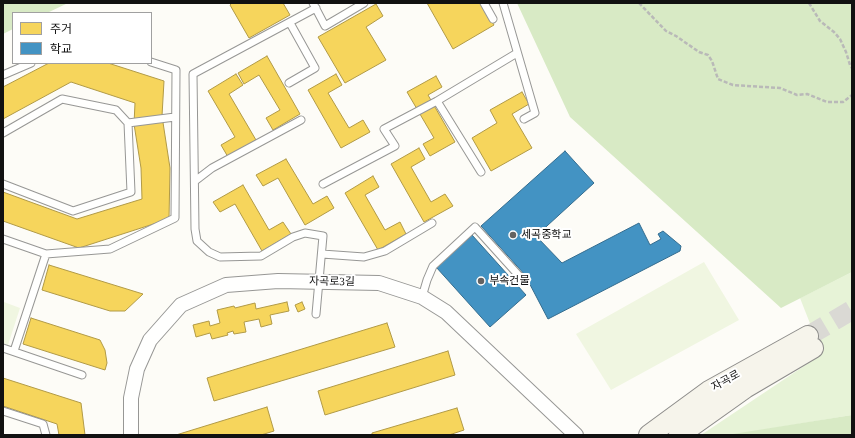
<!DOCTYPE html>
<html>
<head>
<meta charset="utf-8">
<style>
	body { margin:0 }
	#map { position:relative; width:855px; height:438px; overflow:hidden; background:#fdfcf7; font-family:"Times New Roman","Noto Sans KR",serif }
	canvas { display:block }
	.frame { position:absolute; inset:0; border:4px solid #111; pointer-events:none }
	.legend { position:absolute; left:12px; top:12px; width:140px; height:52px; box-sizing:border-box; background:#fff; border:1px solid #a0a0a0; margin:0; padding:5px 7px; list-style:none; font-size:12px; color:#111 }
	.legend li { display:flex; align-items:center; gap:8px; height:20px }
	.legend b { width:20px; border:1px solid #a0a0a0 }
</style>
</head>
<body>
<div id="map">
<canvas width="855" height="438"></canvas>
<div class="frame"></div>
<ul class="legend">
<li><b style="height:11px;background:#f6d55c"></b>주거</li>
<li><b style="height:11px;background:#4393c3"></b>학교</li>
</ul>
</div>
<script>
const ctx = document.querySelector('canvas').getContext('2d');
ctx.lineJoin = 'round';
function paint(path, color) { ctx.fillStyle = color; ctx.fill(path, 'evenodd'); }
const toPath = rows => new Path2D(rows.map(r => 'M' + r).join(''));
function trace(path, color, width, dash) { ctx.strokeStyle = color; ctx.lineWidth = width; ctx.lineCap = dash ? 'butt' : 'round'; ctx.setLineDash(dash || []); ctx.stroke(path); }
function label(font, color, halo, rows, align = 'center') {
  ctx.font = font + ' "Times New Roman","Noto Sans KR",serif'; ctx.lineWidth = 4; ctx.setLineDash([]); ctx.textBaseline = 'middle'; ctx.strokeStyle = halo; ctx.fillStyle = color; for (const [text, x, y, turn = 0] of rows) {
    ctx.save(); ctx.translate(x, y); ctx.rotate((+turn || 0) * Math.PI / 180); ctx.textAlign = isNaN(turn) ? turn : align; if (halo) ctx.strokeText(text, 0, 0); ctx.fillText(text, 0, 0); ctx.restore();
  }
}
paint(toPath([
	[852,272,852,415,732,435,701,435,822,354,800,298]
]), '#e7f3d7');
paint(toPath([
	[3,3,68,3,47,13,13,13,13,29,3,34],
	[517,3,852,3,852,272,781,308,570,117],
	[852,415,852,435,732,435,733,434]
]), '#d8eac5');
paint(toPath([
	[704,262,739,320,611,390,576,334],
	[4,302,20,308,8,345,3,343]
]), '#f0f6e1');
const homes = toPath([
	[232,3,283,3,290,15,249,38,230,5,232,3],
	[427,3,481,3,494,25,453,49,427,3],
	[376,4,383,16,366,27,386,60,345,83,318,37,376,4],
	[267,56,300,114,273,130,266,118,280,110,259,75,244,84,238,73,267,56],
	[49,63,108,63,164,81,162,116,170,168,169,219,79,248,3,221,3,192,77,219,142,199,141,168,134,124,135,103,71,82,3,119,3,87,49,63],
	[236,74,243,85,229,94,256,140,228,157,221,145,235,137,208,91,236,74],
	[336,74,342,85,328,93,349,128,363,120,370,132,341,148,308,90,336,74],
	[436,76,442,87,428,95,455,142,430,156,423,144,434,138,407,92,436,76],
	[522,92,529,104,512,114,532,148,491,171,472,138,497,123,490,110,522,92],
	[419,148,425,159,411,167,431,202,445,194,453,206,424,222,391,164,419,148],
	[286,159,313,204,327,196,334,208,305,225,278,178,263,186,256,175,286,159],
	[373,176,379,187,365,195,385,230,400,222,406,234,378,250,345,193,373,176],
	[243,185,269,230,283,222,291,234,262,251,235,204,220,212,213,202,243,185],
	[49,265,143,294,125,311,110,311,42,290,49,265],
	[287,302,289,311,270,315,272,324,261,327,259,319,244,322,246,332,234,334,233,331,227,333,228,335,212,339,210,333,196,337,193,325,209,321,210,326,220,323,217,310,234,306,235,308,255,303,256,309,287,302],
	[302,302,305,309,298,312,295,305,302,302],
	[31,318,100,340,105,350,107,363,105,370,23,344,31,318],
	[387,323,395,347,214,401,207,378,387,323],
	[448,351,455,375,325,415,318,391,448,351],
	[3,378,81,403,85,435,59,435,57,424,3,406,3,378],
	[267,407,274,431,261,435,176,435,267,407],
	[457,408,464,430,449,435,372,435,372,433,457,408]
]);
paint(homes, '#f6d55c');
trace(homes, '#b19a46', 1);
const schools = toPath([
	[565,151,594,183,536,236,562,263,639,223,650,245,661,239,658,234,663,231,681,246,680,251,548,319,525,275,481,226,565,151],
	[472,235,526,295,490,327,436,267,472,235]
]);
paint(schools, '#4393c3');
trace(schools, '#346c8e', 1);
trace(toPath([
	[808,336,852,310]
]), '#dad9d4', 20, [20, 10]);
const lane = toPath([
	[313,3,325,26,364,3],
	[484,3,493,19],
	[503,3,535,113,524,119],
	[316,8,193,74,195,229,197,241,209,252,220,257,261,256,293,237,305,233,323,236,316,314],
	[3,75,31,63],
	[289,83,315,68,290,23],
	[128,123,175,117],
	[3,133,62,99,116,110,128,123,131,192,73,211,3,184],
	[481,172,437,101,517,53],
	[195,181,212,168,301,120],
	[323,184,395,146,384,129,437,101],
	[3,239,46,254,110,249,175,218,176,70,151,62],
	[322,254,364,257,385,251,432,223],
	[422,297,427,280,433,266,475,227,521,278],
	[3,348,82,375],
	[14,351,46,254],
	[3,411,43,424,46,435]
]);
const street = toPath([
	[131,435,131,398,137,369,150,340,181,305,226,285,278,281,379,283,422,297,446,312,576,435]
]);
const secondary = toPath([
	[649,435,709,391,808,336],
	[679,435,745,388,813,348]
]);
trace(lane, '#979795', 9);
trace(street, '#979795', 16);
trace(secondary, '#8e8d8b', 22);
trace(toPath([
	[639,3,666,31,676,36,699,52,708,55,712,61,718,79,733,85,780,88,797,95,807,94,827,102,843,102,852,95],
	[809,3,820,21,834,32,840,39,846,52,850,65,852,68]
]), '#b9b9b8', 2.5, [4, 2]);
trace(lane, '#fffffe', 7);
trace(street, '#fffffe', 14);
trace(secondary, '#f6f4eb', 20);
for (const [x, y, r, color] of [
	[513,235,4,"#646362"],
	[481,281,4,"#646362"]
]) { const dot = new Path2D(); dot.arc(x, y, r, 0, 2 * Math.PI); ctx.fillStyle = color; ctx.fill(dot); trace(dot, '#fff', 1.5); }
label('11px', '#111', '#fff', [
	["세곡중학교",521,235],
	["부속건물",489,281]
], 'left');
label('11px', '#111', '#fff', [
	["자곡로3길",332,282,1],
	["자곡로",726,381,-29]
]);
</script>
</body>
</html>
